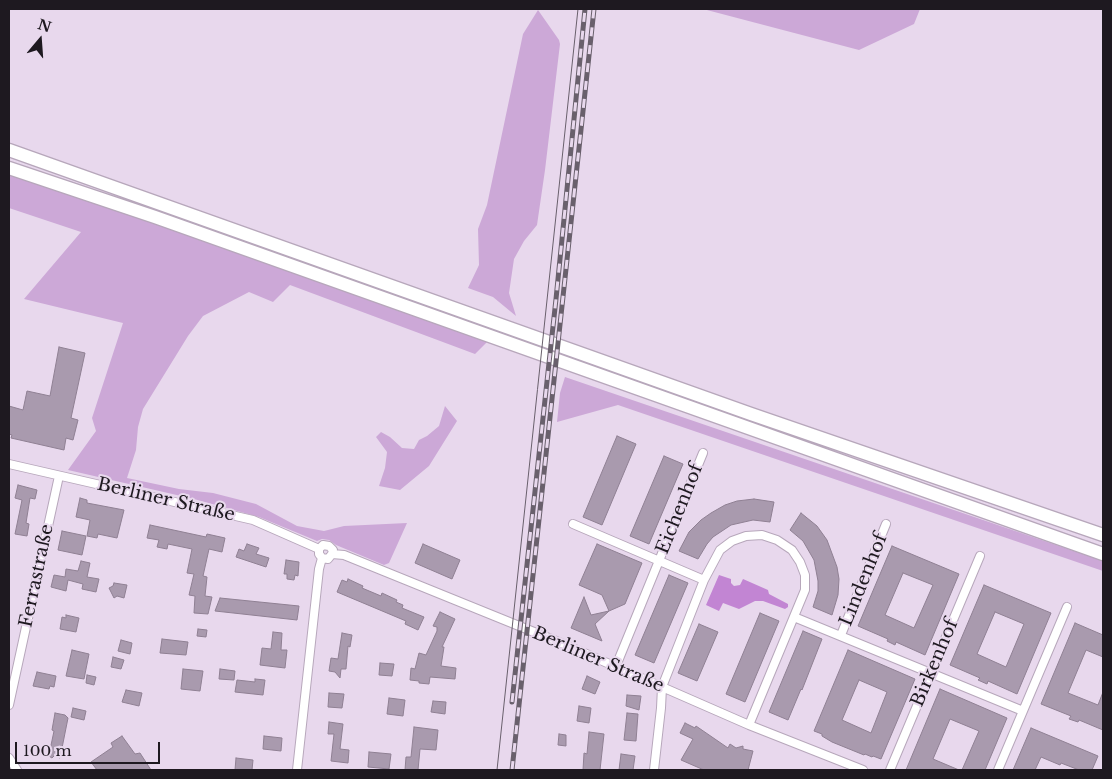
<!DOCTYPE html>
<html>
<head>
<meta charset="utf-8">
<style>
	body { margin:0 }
	#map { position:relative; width:1112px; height:779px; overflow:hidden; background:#e8d8ed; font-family:"Libre Baskerville",serif }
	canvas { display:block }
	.frame { position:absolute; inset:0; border:10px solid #1e1920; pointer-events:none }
	.north { position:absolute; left:15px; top:15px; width:50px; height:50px; -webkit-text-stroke:4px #e8d8ed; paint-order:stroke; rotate:18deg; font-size:14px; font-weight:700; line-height:20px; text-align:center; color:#1e1920 }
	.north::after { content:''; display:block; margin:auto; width:18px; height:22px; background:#1e1920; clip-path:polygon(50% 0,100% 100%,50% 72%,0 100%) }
	.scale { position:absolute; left:15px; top:742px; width:145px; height:22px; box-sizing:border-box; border:2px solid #1e1920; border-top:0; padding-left:6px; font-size:15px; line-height:18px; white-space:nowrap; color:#1e1920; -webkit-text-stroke:4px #e8d8ed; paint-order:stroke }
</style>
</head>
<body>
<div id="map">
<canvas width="1112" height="779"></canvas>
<div class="frame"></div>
<div class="north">N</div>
<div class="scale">100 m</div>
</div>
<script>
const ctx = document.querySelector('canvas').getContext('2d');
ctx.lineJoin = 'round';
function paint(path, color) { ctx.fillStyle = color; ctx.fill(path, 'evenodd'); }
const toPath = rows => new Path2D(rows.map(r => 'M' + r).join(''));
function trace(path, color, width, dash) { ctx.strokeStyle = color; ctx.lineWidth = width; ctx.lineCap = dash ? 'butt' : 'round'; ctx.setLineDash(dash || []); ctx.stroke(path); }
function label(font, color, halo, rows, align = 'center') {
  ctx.font = font + ' "Libre Baskerville",serif'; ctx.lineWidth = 4; ctx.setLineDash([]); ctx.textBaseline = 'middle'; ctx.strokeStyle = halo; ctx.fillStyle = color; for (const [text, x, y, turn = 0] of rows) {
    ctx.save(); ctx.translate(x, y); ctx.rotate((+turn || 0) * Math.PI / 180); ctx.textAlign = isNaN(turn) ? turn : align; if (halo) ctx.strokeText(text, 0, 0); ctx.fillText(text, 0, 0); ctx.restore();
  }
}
paint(toPath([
	[703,9,920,9,914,24,859,50],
	[538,10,559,40,560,44,545,170,537,225,524,241,514,259,509,293,516,316,493,297,468,288,479,265,478,229,487,205,523,34],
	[9,175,172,229,487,342,475,354,290,285,273,302,249,292,203,316,188,336,143,409,138,427,136,450,127,478,179,489,213,493,256,504,297,526,324,531,344,526,407,523,389,563,384,565,336,545,329,540,322,539,317,541,259,517,194,499,68,470,96,431,92,418,123,323,24,299,81,232,9,208],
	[565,377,1103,561,1103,571,618,405,557,422,560,393],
	[445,406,457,421,429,466,400,490,379,486,385,468,387,452,376,437,381,432,390,437,402,448,414,449,419,440,427,436,439,426]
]), '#cca8d7');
paint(toPath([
	[719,575,731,579,731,583,734,586,740,585,743,579,768,590,769,594,788,604,788,607,785,609,763,601,755,601,739,609,723,603,719,611,706,605]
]), '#c285d3');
const building = toPath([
	[59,347,85,353,71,418,78,420,73,440,66,438,64,450,11,438,12,435,9,434,9,406,23,410,27,391,50,396,59,347],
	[617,436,636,444,602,525,583,517,617,436],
	[664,456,683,464,649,544,630,536,664,456],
	[18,485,37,490,35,499,30,498,26,523,29,524,27,536,15,534,22,500,15,498,18,485],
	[80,498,87,500,87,503,124,510,117,538,98,534,97,538,87,536,90,520,76,517,80,498],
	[754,499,774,502,770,522,753,520,731,525,713,537,707,544,698,559,679,551,689,532,701,520,711,513,725,505,737,501,754,499],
	[801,513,817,526,827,540,837,567,839,579,838,595,832,615,813,607,818,591,818,581,814,560,803,541,790,530,801,513],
	[150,525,206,537,207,534,225,538,222,552,209,549,203,576,207,577,205,596,212,597,208,614,194,613,195,596,189,595,194,574,187,573,192,549,168,544,167,549,157,547,159,540,147,538,150,525],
	[62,531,86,536,82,555,58,550,62,531],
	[247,544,259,548,256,554,269,558,266,567,236,557,239,549,244,551,247,544],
	[423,544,460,560,452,579,415,563,423,544],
	[597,544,642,563,625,604,609,611,602,595,579,585,597,544],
	[892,546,959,574,925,655,896,642,895,645,887,641,888,639,858,626,892,546],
	[903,573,933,585,914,628,885,615,903,573],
	[286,560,299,562,298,576,295,575,294,580,287,579,287,574,284,574,286,560],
	[81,561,90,563,87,577,99,579,96,592,82,589,83,584,68,580,66,591,51,587,54,575,65,577,66,569,78,571,81,561],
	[669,575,688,583,654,663,635,655,669,575],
	[348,579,363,586,362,588,381,596,382,593,397,600,396,602,403,605,402,608,424,617,418,630,405,624,406,621,337,592,342,580,347,582,348,579],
	[114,583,127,585,124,598,117,596,114,598,109,588,113,586,114,583],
	[984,585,1051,613,1017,694,988,681,987,684,978,680,980,678,950,665,984,585],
	[995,612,1024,624,1006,667,977,654,995,612],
	[584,597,591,615,609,611,595,624,602,641,571,628,584,597],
	[220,598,299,606,297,620,215,611,220,598],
	[440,612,455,619,442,647,444,647,441,666,456,668,455,679,430,677,429,684,419,683,419,681,410,680,411,668,415,669,419,653,426,655,437,631,437,627,433,626,440,612],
	[760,613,779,621,745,702,726,694,760,613],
	[66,615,79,618,76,632,60,629,62,617,66,618,66,615],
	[1075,623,1103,635,1103,657,1086,650,1068,693,1098,705,1103,692,1103,730,1079,720,1078,722,1069,719,1071,716,1041,704,1075,623],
	[699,624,718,632,697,681,678,673,699,624],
	[198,629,207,630,206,637,197,636,198,629],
	[803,631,822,639,802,690,801,689,788,720,769,712,803,631],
	[273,632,282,633,281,650,287,650,285,668,260,665,262,648,271,649,273,632],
	[342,633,352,635,350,647,348,646,346,669,341,669,340,678,335,672,329,671,331,658,338,659,342,633],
	[162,639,188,642,186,655,160,653,162,639],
	[121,640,132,643,130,654,118,651,121,640],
	[72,650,89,654,84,679,66,676,72,650],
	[848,650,915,679,881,759,873,756,872,757,865,754,864,755,832,742,822,736,822,734,814,731,848,650],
	[859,680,887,692,871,733,842,720,859,680],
	[113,657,124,660,121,669,111,667,113,657],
	[380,663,394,664,392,676,379,675,380,663],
	[183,669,203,671,200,691,181,689,183,669],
	[220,669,235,671,234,680,219,679,220,669],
	[37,672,56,676,54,687,50,686,49,689,33,686,37,672],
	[87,675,96,677,94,685,86,683,87,675],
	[587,676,600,682,595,694,582,689,587,676],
	[255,679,265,680,263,695,235,692,237,680,255,682,255,679],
	[940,689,1007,718,985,770,962,770,979,731,950,719,933,759,959,770,906,770,940,689],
	[126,690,142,693,139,706,122,702,126,690],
	[329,693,344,694,342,708,328,707,329,693],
	[627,695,641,696,639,710,626,706,627,695],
	[389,698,405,700,403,716,387,714,389,698],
	[433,701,446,702,445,714,431,712,433,701],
	[579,706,591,708,589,723,577,721,579,706],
	[73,708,86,711,84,720,71,717,73,708],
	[55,713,65,715,68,718,60,758,54,756,52,758,47,755,50,750,54,731,52,730,55,713],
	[627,713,638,714,636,741,624,740,627,713],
	[329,722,343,724,340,749,349,750,348,763,331,761,334,734,328,734,329,722],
	[685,723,695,728,696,726,728,748,730,744,736,748,743,746,743,749,753,751,748,770,704,770,681,760,693,739,680,733,685,723],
	[414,727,438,730,436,750,420,749,418,770,405,770,406,757,411,757,414,727],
	[1031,728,1098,756,1092,770,1079,770,1061,763,1060,765,1041,757,1035,770,1013,770,1031,728],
	[589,732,604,734,600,770,583,770,584,753,587,754,589,732],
	[559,734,566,735,566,746,558,745,559,734],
	[122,736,135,754,140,753,151,770,97,770,91,762,113,747,111,743,122,736],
	[264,736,282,738,281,751,263,749,264,736],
	[369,752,391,754,389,769,368,767,369,752],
	[621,754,635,756,633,770,619,770,621,754],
	[236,758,253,760,252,770,235,770,236,758]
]);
paint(building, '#a99aae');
trace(building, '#8f8093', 1);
const street = toPath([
	[9,464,253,520,319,549],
	[573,524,704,580],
	[332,554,333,550,329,546,323,545,319,549,319,554,322,558,328,559,332,554,344,555,566,645,749,725,863,770],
	[794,617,1023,711],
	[841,635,886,524],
	[616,666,703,453],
	[9,705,59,476],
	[9,758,17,770],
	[297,770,319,569,322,558],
	[654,770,661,708,662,687,704,580,720,550,732,541,746,536,762,535,777,540,792,550,800,562,805,575,805,590,749,725],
	[890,770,980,556],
	[998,770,1067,607]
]);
const primary = toPath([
	[9,150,751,414,1103,535],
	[9,168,155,217,1103,554]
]);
trace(street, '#b7a7bb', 10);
trace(primary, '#b7a7bb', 15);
trace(street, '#fff', 8);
trace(primary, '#fff', 12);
trace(toPath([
	[497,770,578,9]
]), '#69606c', 1);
const rail = toPath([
	[512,702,556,299,585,9],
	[512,770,594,9]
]);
trace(rail, '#69606c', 5);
trace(rail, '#e8d8ed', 3, [9]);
label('18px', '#1e1920', '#e8d8ed', [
	["Berliner Straße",166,500,13],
	["Eichenhof",680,509,-68],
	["Ferrastraße",37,576,-78],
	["Lindenhof",864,580,-68],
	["Berliner Straße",598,660,23],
	["Birkenhof",935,663,-67]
]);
</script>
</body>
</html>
